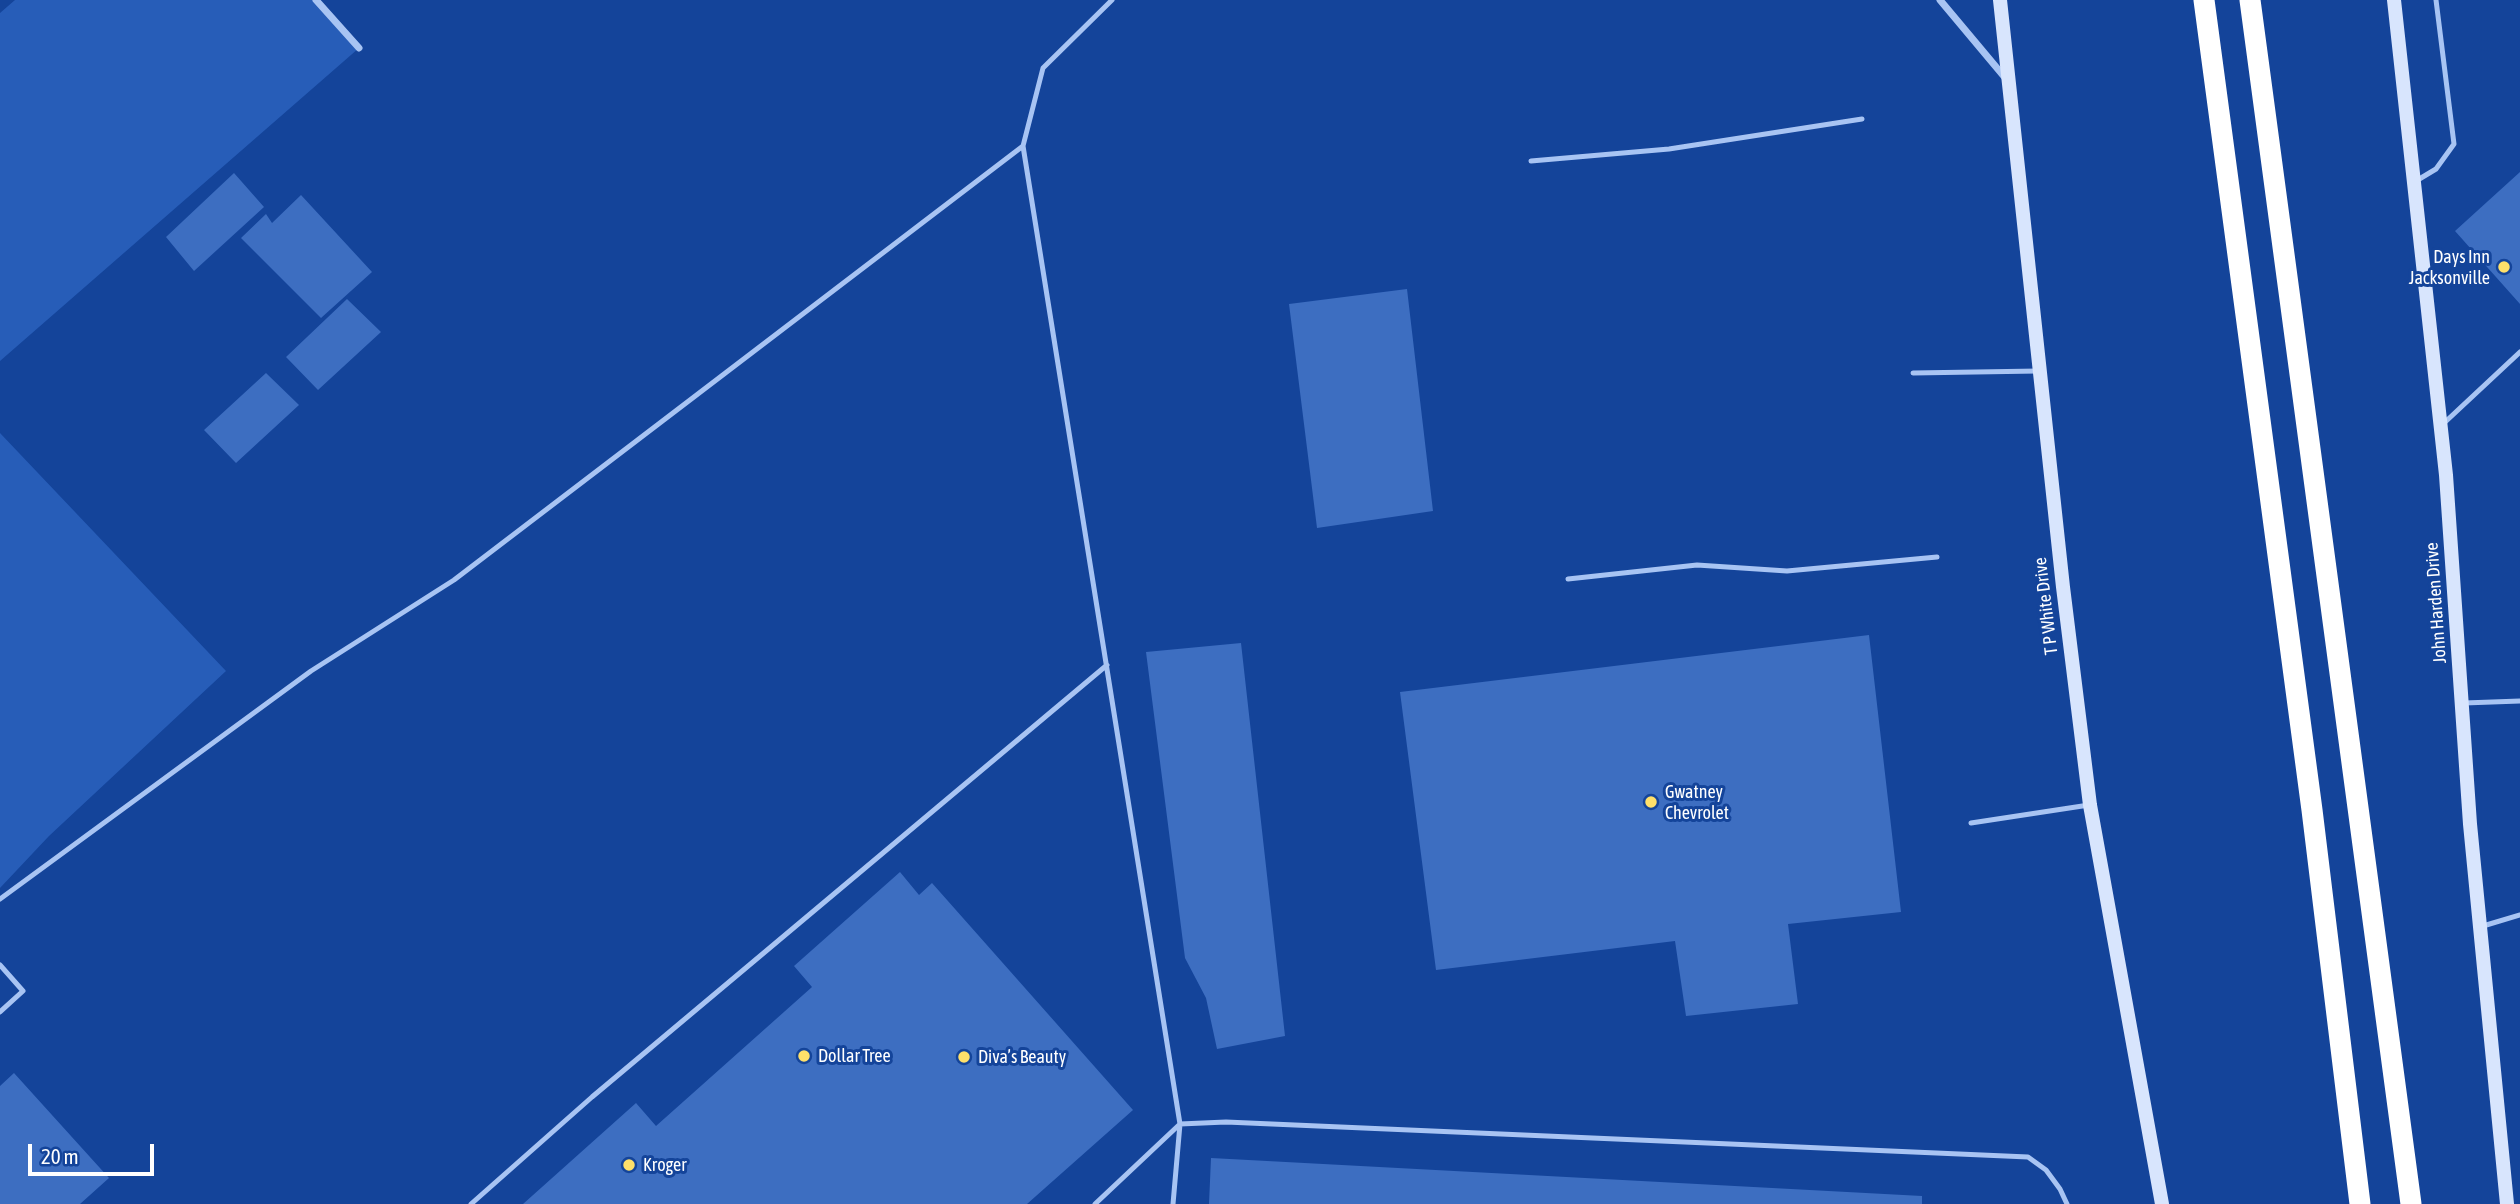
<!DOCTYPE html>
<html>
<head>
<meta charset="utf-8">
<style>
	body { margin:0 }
	#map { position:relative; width:2520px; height:1204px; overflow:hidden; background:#14449a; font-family:"Asap Condensed",sans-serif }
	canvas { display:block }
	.scale { position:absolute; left:28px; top:1144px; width:126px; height:32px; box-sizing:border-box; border:4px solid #fff; border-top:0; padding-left:9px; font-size:21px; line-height:24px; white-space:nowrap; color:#fff; -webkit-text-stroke:5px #14449a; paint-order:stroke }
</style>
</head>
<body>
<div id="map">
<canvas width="2520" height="1204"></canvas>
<div class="scale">20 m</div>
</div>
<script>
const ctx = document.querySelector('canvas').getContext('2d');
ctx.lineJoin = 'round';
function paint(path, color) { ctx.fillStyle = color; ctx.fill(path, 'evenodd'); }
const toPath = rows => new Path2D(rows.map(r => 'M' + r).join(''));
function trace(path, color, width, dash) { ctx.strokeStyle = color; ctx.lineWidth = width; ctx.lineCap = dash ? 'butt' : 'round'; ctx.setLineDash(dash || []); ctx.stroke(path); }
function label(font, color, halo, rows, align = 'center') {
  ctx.font = font + ' "Asap Condensed",sans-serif'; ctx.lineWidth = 6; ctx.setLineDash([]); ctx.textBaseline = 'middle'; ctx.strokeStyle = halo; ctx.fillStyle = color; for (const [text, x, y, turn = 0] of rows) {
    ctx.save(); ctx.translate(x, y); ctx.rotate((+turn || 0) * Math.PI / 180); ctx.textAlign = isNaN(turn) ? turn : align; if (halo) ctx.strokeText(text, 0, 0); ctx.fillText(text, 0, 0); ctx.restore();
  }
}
paint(toPath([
	[15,0,316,0,359,48,0,361,0,13],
	[0,433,226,671,49,836,0,888]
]), '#275db8');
paint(toPath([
	[2520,172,2520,304,2455,231],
	[234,173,264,207,194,271,166,237],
	[301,195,372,272,321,318,241,238,266,214,272,223],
	[1407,289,1433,511,1317,528,1289,304],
	[347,299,381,332,318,390,286,357],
	[266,373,299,405,236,463,204,430],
	[1869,635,1901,912,1788,924,1798,1004,1686,1016,1675,941,1436,970,1400,692],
	[1241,643,1285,1036,1217,1049,1206,998,1185,958,1146,652],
	[900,872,919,895,932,883,1133,1110,1027,1204,523,1204,636,1103,656,1126,812,987,794,966],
	[14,1073,109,1178,80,1204,0,1204,0,1086],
	[1211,1158,1922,1196,1922,1204,1209,1204]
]), '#3d6ec1');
trace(toPath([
	[1112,0,1043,68,1023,146,1180,1124,1226,1122,2028,1157,2046,1170,2060,1189,2067,1204],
	[1531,161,1669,149,1862,119],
	[2416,181,2436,169,2454,144,2436,0],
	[1913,373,2038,371],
	[2443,424,2520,352],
	[1568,579,1697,565,1787,571,1937,557],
	[2464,703,2520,701],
	[1971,823,2089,805],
	[0,899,311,671,454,580,1023,146],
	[2483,926,2520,915],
	[0,965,23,991,0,1012],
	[471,1204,592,1097,1107,665],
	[1095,1204,1180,1124,1173,1204]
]), '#a8c4f3', 5);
trace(toPath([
	[316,0,359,48],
	[1940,0,2007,80]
]), '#a8c4f3', 7);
trace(toPath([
	[2000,0,2063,587,2090,805,2162,1204],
	[2394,0,2446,475,2470,824,2507,1204]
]), '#d8e5fd', 14);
trace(toPath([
	[2204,0,2312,810,2360,1204],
	[2250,0,2411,1204]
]), '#fff', 21);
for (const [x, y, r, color] of [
	[2504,267,7,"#ffe06a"],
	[1651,802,7,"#ffe06a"],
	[804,1056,7,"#ffe06a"],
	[964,1057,7,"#ffe06a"],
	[629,1165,7,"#ffe06a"]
]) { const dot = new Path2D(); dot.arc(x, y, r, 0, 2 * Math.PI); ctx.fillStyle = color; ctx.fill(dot); trace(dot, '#14449a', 2.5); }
label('18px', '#fff', '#14449a', [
	["Days Inn",2490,257,"right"],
	["Jacksonville",2490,278,"right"],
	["Gwatney",1665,792],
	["Chevrolet",1665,813],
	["Dollar Tree",818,1056],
	["Diva’s Beauty",978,1057],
	["Kroger",643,1165]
], 'left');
label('18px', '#fff', '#14449a', [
	["John Harden Drive",2436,603,-94],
	["T P White Drive",2046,606,-97]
]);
</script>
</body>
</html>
